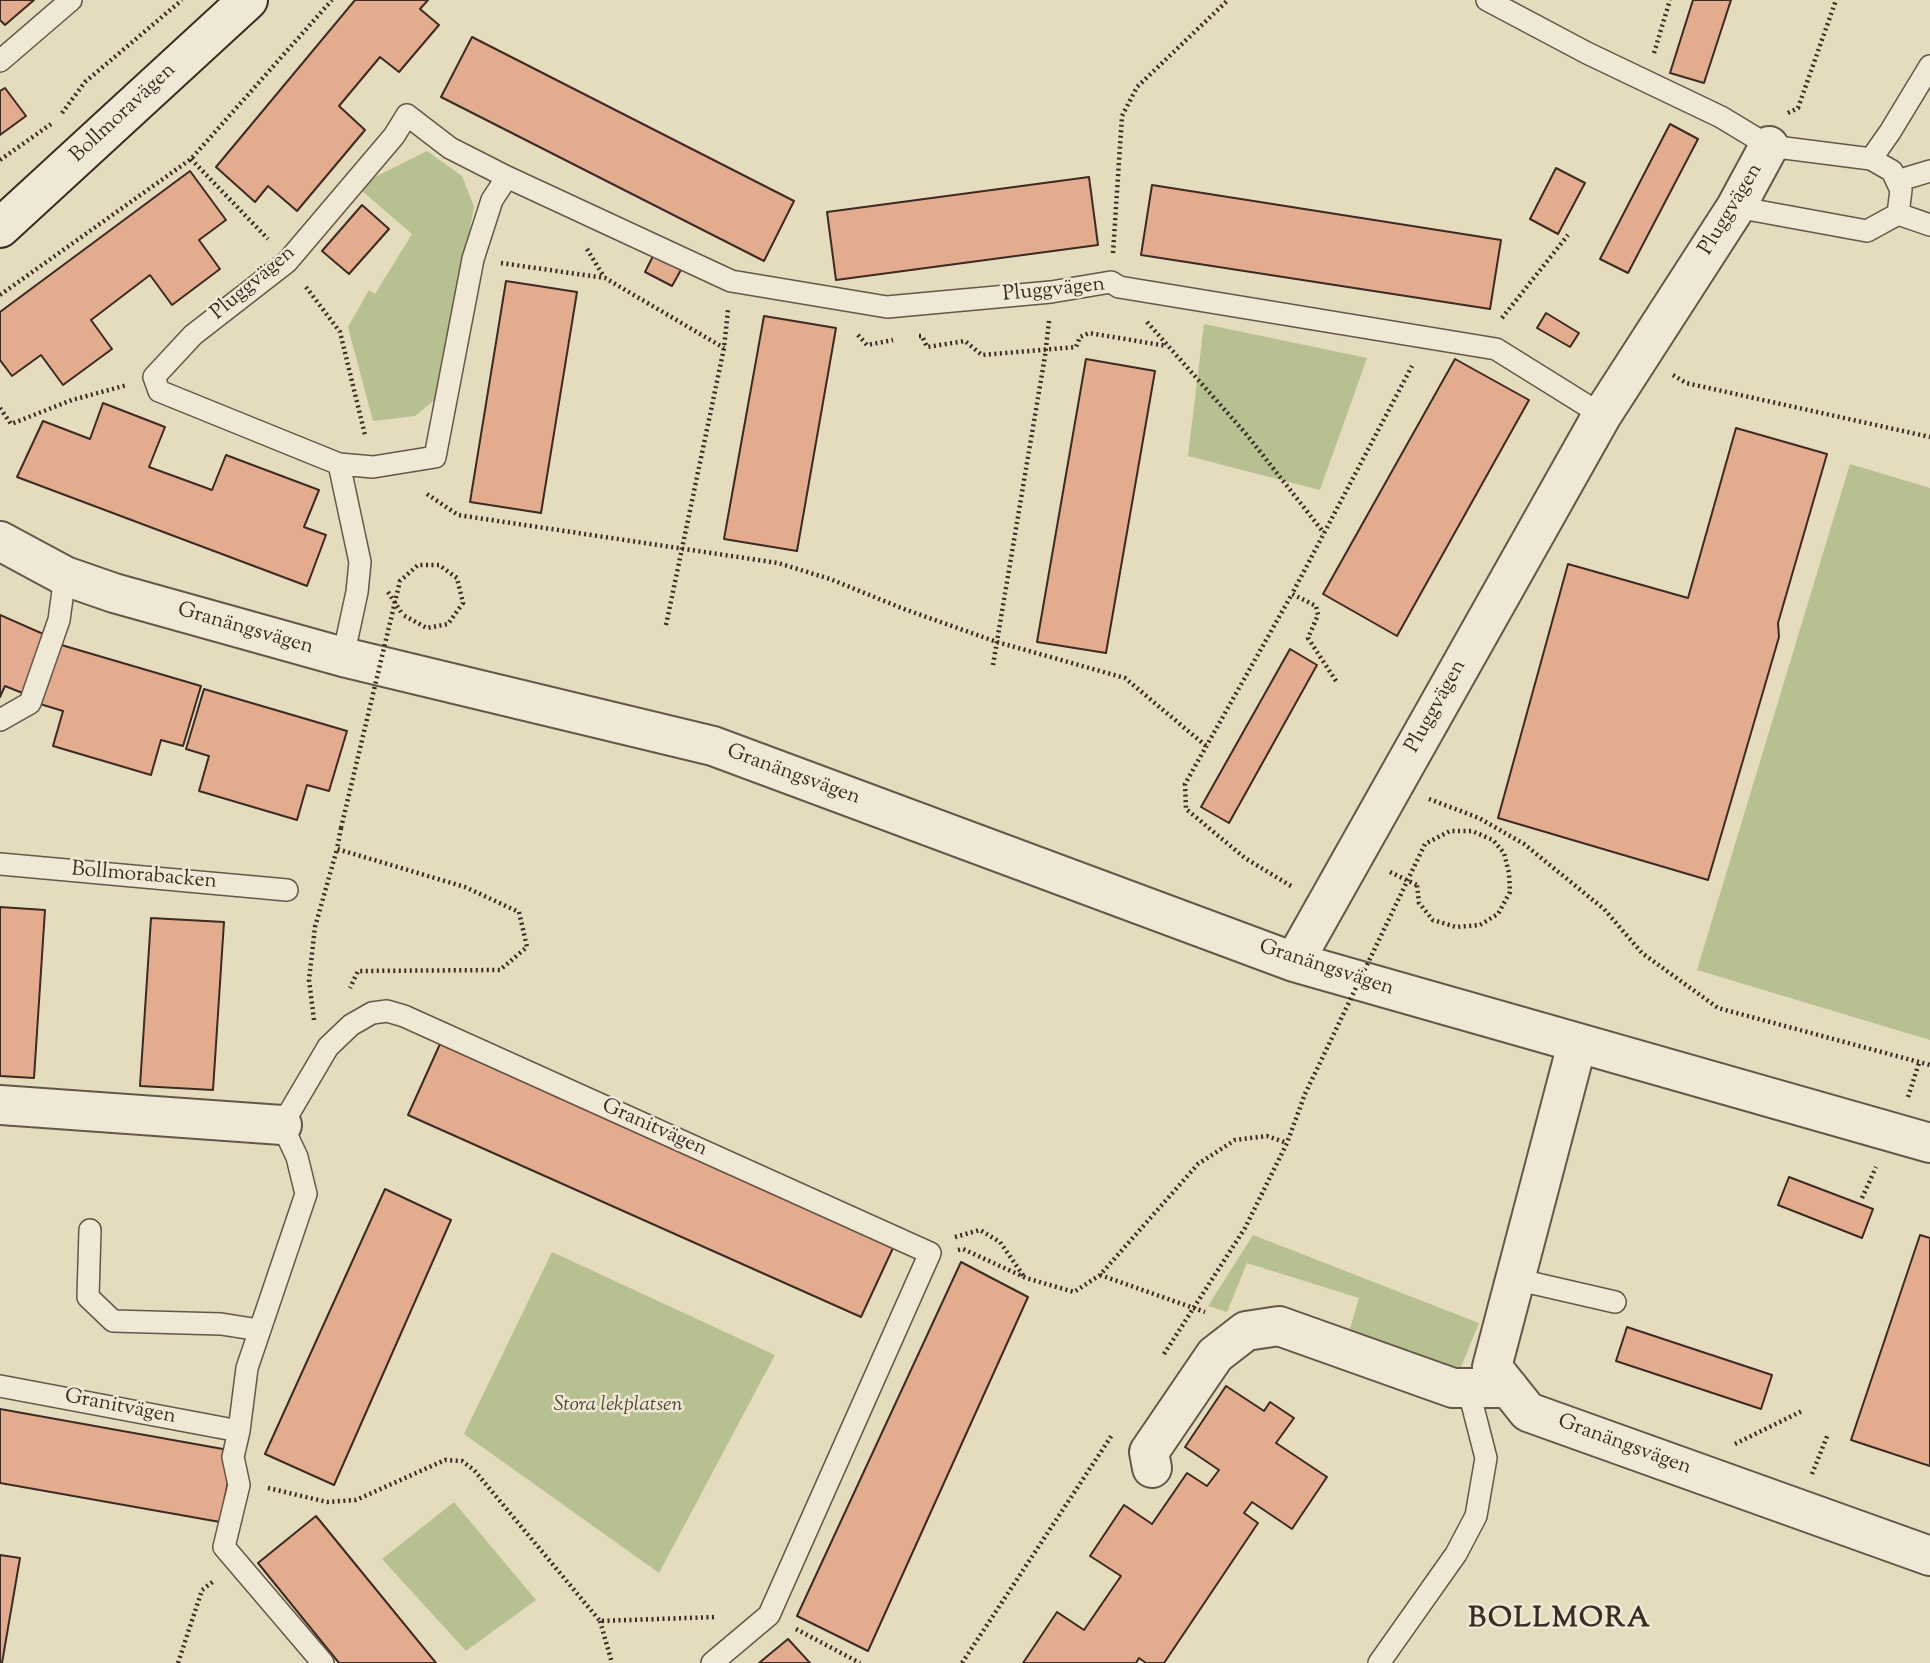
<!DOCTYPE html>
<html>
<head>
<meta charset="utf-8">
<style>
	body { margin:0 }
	canvas { display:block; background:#e5dcbe }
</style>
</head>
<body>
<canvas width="1930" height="1663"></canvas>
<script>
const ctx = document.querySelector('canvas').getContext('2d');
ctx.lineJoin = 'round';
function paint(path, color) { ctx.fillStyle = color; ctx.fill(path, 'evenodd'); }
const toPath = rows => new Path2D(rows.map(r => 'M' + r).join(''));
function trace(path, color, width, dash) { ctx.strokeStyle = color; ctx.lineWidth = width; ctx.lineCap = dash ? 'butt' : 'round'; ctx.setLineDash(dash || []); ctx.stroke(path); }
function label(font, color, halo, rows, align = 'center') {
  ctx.font = font + ' "Sorts Mill Goudy",serif'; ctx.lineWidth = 5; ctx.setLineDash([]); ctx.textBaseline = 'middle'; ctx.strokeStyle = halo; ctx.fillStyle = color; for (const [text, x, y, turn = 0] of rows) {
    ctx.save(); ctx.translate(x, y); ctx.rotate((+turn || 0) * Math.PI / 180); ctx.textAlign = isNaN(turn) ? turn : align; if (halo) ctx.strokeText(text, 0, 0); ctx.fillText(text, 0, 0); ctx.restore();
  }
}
paint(toPath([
	[427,151,462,176,474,207,437,398,415,416,373,421,348,327,369,290,375,294,412,234,361,190,371,179],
	[1204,324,1367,358,1320,490,1188,456],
	[1850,464,1930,488,1930,1040,1697,970],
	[1253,1235,1479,1323,1459,1372,1349,1332,1359,1298,1247,1263,1227,1312,1208,1306],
	[552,1252,775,1355,659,1573,464,1434],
	[454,1502,536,1600,466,1651,382,1559]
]), '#b6c090');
const building = toPath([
	[0,0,34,0,5,25,0,20,0,0],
	[355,0,428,0,420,9,439,25,399,72,380,57,339,106,365,130,297,211,268,186,255,202,216,167,355,0],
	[1693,0,1731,0,1704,83,1670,73,1693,0],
	[472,37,794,201,764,261,441,97,472,37],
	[5,88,26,116,0,135,0,91,5,88],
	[1670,124,1698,139,1628,273,1600,259,1670,124],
	[1556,168,1585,183,1558,234,1530,219,1556,168],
	[190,171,226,220,199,240,220,269,172,305,150,275,91,320,112,349,63,385,41,355,12,376,0,360,0,312,190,171],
	[1089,177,1098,245,836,280,827,212,1089,177],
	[1152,185,1501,240,1490,309,1141,255,1152,185],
	[362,205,389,229,349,274,322,251,362,205],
	[654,254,682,268,672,286,645,272,654,254],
	[506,281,577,292,541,513,470,502,506,281],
	[1546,313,1579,333,1570,347,1537,328,1546,313],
	[764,316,836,328,797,551,724,539,764,316],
	[1086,359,1155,371,1106,653,1037,642,1086,359],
	[1455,359,1529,400,1397,636,1323,594,1455,359],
	[103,403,165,427,149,467,212,490,226,455,319,490,304,527,326,535,307,586,17,477,43,421,90,439,103,403],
	[1736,428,1827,454,1778,623,1779,637,1708,880,1498,818,1568,564,1688,598,1736,428],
	[0,615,50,637,25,694,5,686,0,697,0,615],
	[58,644,201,686,183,746,161,740,151,775,53,746,63,711,40,704,58,644],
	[1290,649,1317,665,1229,823,1201,807,1290,649],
	[204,689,347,731,329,791,307,785,297,820,199,791,209,756,186,749,204,689],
	[0,907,45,910,34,1078,0,1076,0,907],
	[151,918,224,922,213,1090,140,1086,151,918],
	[440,1044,893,1248,861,1317,408,1115,440,1044],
	[1789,1177,1873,1209,1862,1238,1778,1205,1789,1177],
	[385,1189,451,1220,334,1485,265,1454,385,1189],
	[1920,1235,1930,1238,1930,1466,1851,1440,1920,1235],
	[961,1262,1028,1297,868,1651,797,1616,961,1262],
	[1627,1327,1772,1375,1761,1409,1616,1361,1627,1327],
	[1226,1386,1264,1411,1270,1402,1294,1418,1276,1443,1327,1477,1292,1529,1252,1502,1244,1513,1258,1523,1164,1663,1146,1663,1139,1658,1136,1663,1023,1663,1057,1612,1084,1630,1121,1576,1090,1556,1124,1505,1152,1524,1187,1473,1207,1486,1219,1470,1185,1447,1226,1386],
	[0,1409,234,1451,220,1522,0,1483,0,1409],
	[316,1516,436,1663,339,1663,258,1563,316,1516],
	[0,1555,20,1558,2,1663,0,1663,0,1555],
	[788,1639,810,1663,759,1663,788,1639]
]);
paint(building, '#e4ac8e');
trace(building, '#3c2a23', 2);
const lane = toPath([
	[1487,0,1587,53,1721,117,1769,146,1871,159,1892,171,1901,190,1898,214,1867,231,1736,207],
	[0,61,71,0],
	[1871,159,1890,132,1930,66],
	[507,177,731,281,887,307,1051,292,1111,282,1119,287,1496,349,1602,415],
	[1897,181,1930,171],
	[1898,214,1930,225],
	[339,464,373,467,435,457,473,259,492,200,507,177,450,148,407,115,394,136,287,262,193,335,154,377,159,391,339,464,360,562,357,592,343,657],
	[0,720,30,703,59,620,65,576],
	[0,864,287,890],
	[90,1230,88,1297,113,1321,221,1324,259,1330],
	[1515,1279,1615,1302],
	[0,1386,239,1431],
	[323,1663,224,1547,239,1485,233,1457,239,1431,247,1368,306,1194,297,1157,282,1125,328,1047,351,1025,372,1013,387,1011,404,1016,930,1253,769,1615,712,1663],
	[1379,1663,1456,1554,1476,1516,1486,1458,1468,1388]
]);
const street = toPath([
	[0,541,65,576,114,593,343,657,713,746,1294,962,1930,1143],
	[1294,962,1602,415,1736,207,1769,146],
	[1577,1044,1492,1367,1528,1412,1930,1556],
	[0,1105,282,1125],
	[1152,1468,1149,1452,1215,1355,1246,1331,1279,1326,1453,1388,1509,1388]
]);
const secondary = toPath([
	[0,228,248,0]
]);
trace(lane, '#66564a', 24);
trace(street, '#66564a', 42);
trace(secondary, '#3c2a23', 42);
trace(toPath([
	[1654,53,1670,0],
	[62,113,85,82,182,0],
	[1788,113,1798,108,1836,0],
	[191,159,268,239],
	[0,160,51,124],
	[587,249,604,277],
	[1113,253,1122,116,1137,87,1228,0],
	[501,263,605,278,724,348],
	[306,287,340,332,365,435],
	[0,295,191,159,332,0],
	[1502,318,1568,235],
	[1147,322,1247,435,1324,533],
	[858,335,867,345,893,340],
	[919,336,922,336,927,347,965,341,982,355,1076,347,1080,337,1089,333,1167,346],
	[1673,375,1686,383,1930,437],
	[0,408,11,424,72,400,127,385],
	[427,494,458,515,778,563,830,579,904,609,997,642,1125,678,1206,746],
	[388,592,403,615],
	[666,625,724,348,728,310],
	[993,665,1045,356,1049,321],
	[1336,681,1308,638,1318,615,1316,606,1292,594,1412,366],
	[1429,799,1479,818,1524,844,1604,909,1642,953,1718,1008,1930,1065],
	[341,828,337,849,465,887,519,912,527,947,500,970,358,971,350,988],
	[1390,872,1417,885],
	[1291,886,1245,858,1186,809,1185,784,1292,594],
	[314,1020,309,980,315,927,337,849],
	[1908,1097,1919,1063],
	[1862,1198,1876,1167],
	[955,1237,980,1230,1000,1242,1025,1278],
	[958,1250,963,1249,1026,1278,1074,1292,1100,1275,1198,1164,1235,1140,1267,1136,1287,1143],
	[1100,1275,1205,1312],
	[1164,1354,1245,1228,1287,1143,1305,1094],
	[1735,1444,1804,1410],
	[1812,1474,1828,1434],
	[268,1488,327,1502,356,1500,445,1460,462,1461,474,1470,600,1621,717,1617],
	[600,1621,612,1663],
	[796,1629,860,1663],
	[178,1663,202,1590,215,1580],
	[962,1663,1112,1435]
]), '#3c2a23', 4.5, [2, 3.5]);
trace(lane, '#eee8d5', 21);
trace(street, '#eee8d5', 38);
trace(secondary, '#eee8d5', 38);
trace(toPath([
	[341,828,400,581,418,565,439,565,457,578,463,603,448,624,427,628,403,615],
	[1305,1094,1425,844,1450,831,1472,831,1493,840,1504,853,1509,873,1510,892,1498,914,1480,925,1456,927,1433,920,1419,903,1417,885]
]), '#3c2a23', 4.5, [2, 3.5]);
label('21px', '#3c2a23', '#eee8d5', [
	["Bollmoravägen",124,114,-43],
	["Pluggvägen",1732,210,-59],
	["Pluggvägen",254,284,-40],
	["Pluggvägen",1054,291,-6],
	["Granängsvägen",245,630,16],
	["Pluggvägen",1437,707,-61],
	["Granängsvägen",793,776,20],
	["Bollmorabacken",144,877,5],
	["Granängsvägen",1326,969,18],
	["Granitvägen",654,1129,24],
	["Granitvägen",120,1408,11],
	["Granängsvägen",1624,1446,20]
]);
label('italic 21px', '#544839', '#eee8d5', [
	["Stora lekplatsen",618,1406]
]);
ctx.letterSpacing = '2px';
label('bold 28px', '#3c2a23', '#eee8d5', [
	["BOLLMORA",1560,1621]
]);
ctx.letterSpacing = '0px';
</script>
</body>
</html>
